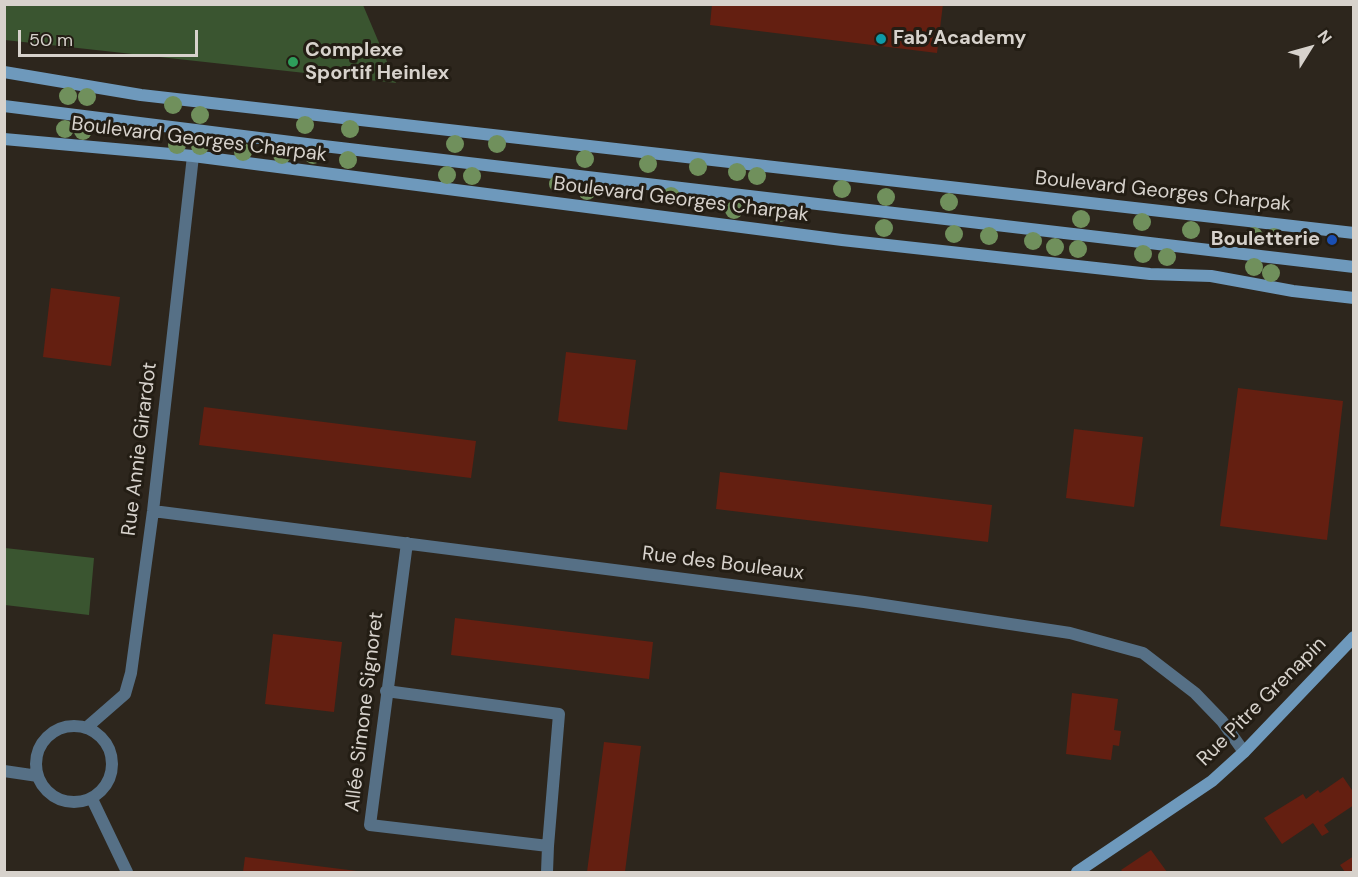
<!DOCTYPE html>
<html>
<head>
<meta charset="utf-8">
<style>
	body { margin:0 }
	#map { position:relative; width:1358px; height:877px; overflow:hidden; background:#2d261d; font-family:"DM Sans",sans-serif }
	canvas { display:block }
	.frame { position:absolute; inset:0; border:6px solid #d7d2cc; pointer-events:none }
	.north { position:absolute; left:1280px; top:18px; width:60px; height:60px; -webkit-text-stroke:4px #231d14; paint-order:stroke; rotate:53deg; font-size:16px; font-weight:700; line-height:24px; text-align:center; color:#d7d2cc }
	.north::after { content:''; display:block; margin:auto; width:21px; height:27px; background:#d7d2cc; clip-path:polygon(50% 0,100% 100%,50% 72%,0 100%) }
	.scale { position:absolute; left:18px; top:30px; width:180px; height:27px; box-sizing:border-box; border:3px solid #d7d2cc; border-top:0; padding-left:8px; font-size:18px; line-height:21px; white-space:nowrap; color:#d7d2cc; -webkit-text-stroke:4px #231d14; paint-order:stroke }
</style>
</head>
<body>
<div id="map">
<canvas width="1358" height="877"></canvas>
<div class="frame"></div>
<div class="north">N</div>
<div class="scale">50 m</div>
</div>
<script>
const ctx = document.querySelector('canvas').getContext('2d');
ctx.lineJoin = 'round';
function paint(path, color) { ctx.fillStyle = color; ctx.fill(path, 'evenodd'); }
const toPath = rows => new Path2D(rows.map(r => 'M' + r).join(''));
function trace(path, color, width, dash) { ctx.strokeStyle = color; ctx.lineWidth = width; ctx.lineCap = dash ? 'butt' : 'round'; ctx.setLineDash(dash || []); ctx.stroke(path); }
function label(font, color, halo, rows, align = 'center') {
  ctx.font = font + ' "DM Sans",sans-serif'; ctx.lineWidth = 6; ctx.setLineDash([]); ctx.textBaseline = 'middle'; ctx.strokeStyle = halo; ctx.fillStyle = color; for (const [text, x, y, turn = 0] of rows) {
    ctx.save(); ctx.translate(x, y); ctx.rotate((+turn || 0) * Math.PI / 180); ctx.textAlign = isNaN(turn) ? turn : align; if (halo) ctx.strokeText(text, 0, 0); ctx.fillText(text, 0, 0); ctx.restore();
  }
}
paint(toPath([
	[5,4,363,5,396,83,5,40],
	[5,548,94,558,89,615,5,605]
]), '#3a5530');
paint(toPath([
	[712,4,943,4,937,53,710,25],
	[51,288,120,297,111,366,43,357],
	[566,352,636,360,627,430,558,421],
	[1238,388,1343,401,1327,540,1220,526],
	[204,407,476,441,471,478,199,445],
	[1074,429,1143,437,1134,507,1066,498],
	[720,472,992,505,988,542,716,509],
	[455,618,653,642,649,679,451,655],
	[273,634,342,642,334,712,265,704],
	[1072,693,1118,699,1114,730,1121,731,1119,746,1113,745,1111,760,1066,754],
	[604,742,641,746,625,872,587,872],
	[1343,777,1354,793,1354,805,1324,825,1329,832,1322,836,1313,823,1282,844,1264,818,1303,794,1306,799,1318,790,1320,793],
	[1151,850,1167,872,1123,872,1121,870],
	[1354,856,1354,872,1345,872,1340,865],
	[245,857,357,871,357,872,243,872]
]), '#641f11');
trace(toPath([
	[153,511,864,602,1070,633,1143,653,1195,693,1222,721,1244,752],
	[407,543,370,825,548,846,547,872],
	[386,691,559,714,548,846],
	'36 764a38 38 0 1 1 76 0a38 38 0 1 1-76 0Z',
	[86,728,125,694,131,673,153,511,193,156],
	[4,771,38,776],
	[92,799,127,872]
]), '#567086', 12);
trace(toPath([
	[4,72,141,95,1354,233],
	[4,106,315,145,1354,267],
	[4,139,193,156,842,240,1150,274,1211,276,1293,291,1354,298],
	[1077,872,1212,781,1244,752,1354,637]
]), '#6e99bc', 12);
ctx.fillStyle = '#70905c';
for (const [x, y] of [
	[68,96],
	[87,97],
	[173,105],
	[200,115],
	[305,125],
	[65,129],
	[350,129],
	[83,131],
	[455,144],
	[497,144],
	[177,145],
	[200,146],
	[243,152],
	[282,155],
	[313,155],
	[585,159],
	[348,160],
	[648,164],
	[698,167],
	[737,172],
	[447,175],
	[472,176],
	[757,176],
	[558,184],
	[842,189],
	[587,191],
	[671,196],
	[886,197],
	[949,202],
	[734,210],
	[780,213],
	[1081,219],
	[1142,222],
	[884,228],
	[1191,230],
	[954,234],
	[989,236],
	[1254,236],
	[1274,237],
	[1033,241],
	[1055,247],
	[1078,249],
	[1143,254],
	[1167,257],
	[1254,267],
	[1271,273]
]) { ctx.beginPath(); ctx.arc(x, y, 9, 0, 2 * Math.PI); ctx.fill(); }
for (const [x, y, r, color] of [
	[881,39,6,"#0f9aa8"],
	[293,62,6,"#2e9e5b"],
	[1332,240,6,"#1a4fb4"]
]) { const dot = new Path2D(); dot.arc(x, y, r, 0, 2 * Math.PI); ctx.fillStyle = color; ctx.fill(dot); trace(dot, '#231d14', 2); }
label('bold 20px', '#d7d2cc', '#231d14', [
	["Fab’Academy",893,39],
	["Complexe",305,51],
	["Sportif Heinlex",305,74],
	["Bouletterie",1320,240,"right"]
], 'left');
label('20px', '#d7d2cc', '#231d14', [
	["Boulevard Georges Charpak",199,140,7],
	["Boulevard Georges Charpak",1163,192,6],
	["Boulevard Georges Charpak",681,200,7],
	["Rue Annie Girardot",140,449,-83],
	["Rue des Bouleaux",723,564,7],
	["Rue Pitre Grenapin",1262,702,-45],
	["Allée Simone Signoret",365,712,-83]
]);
</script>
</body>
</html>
